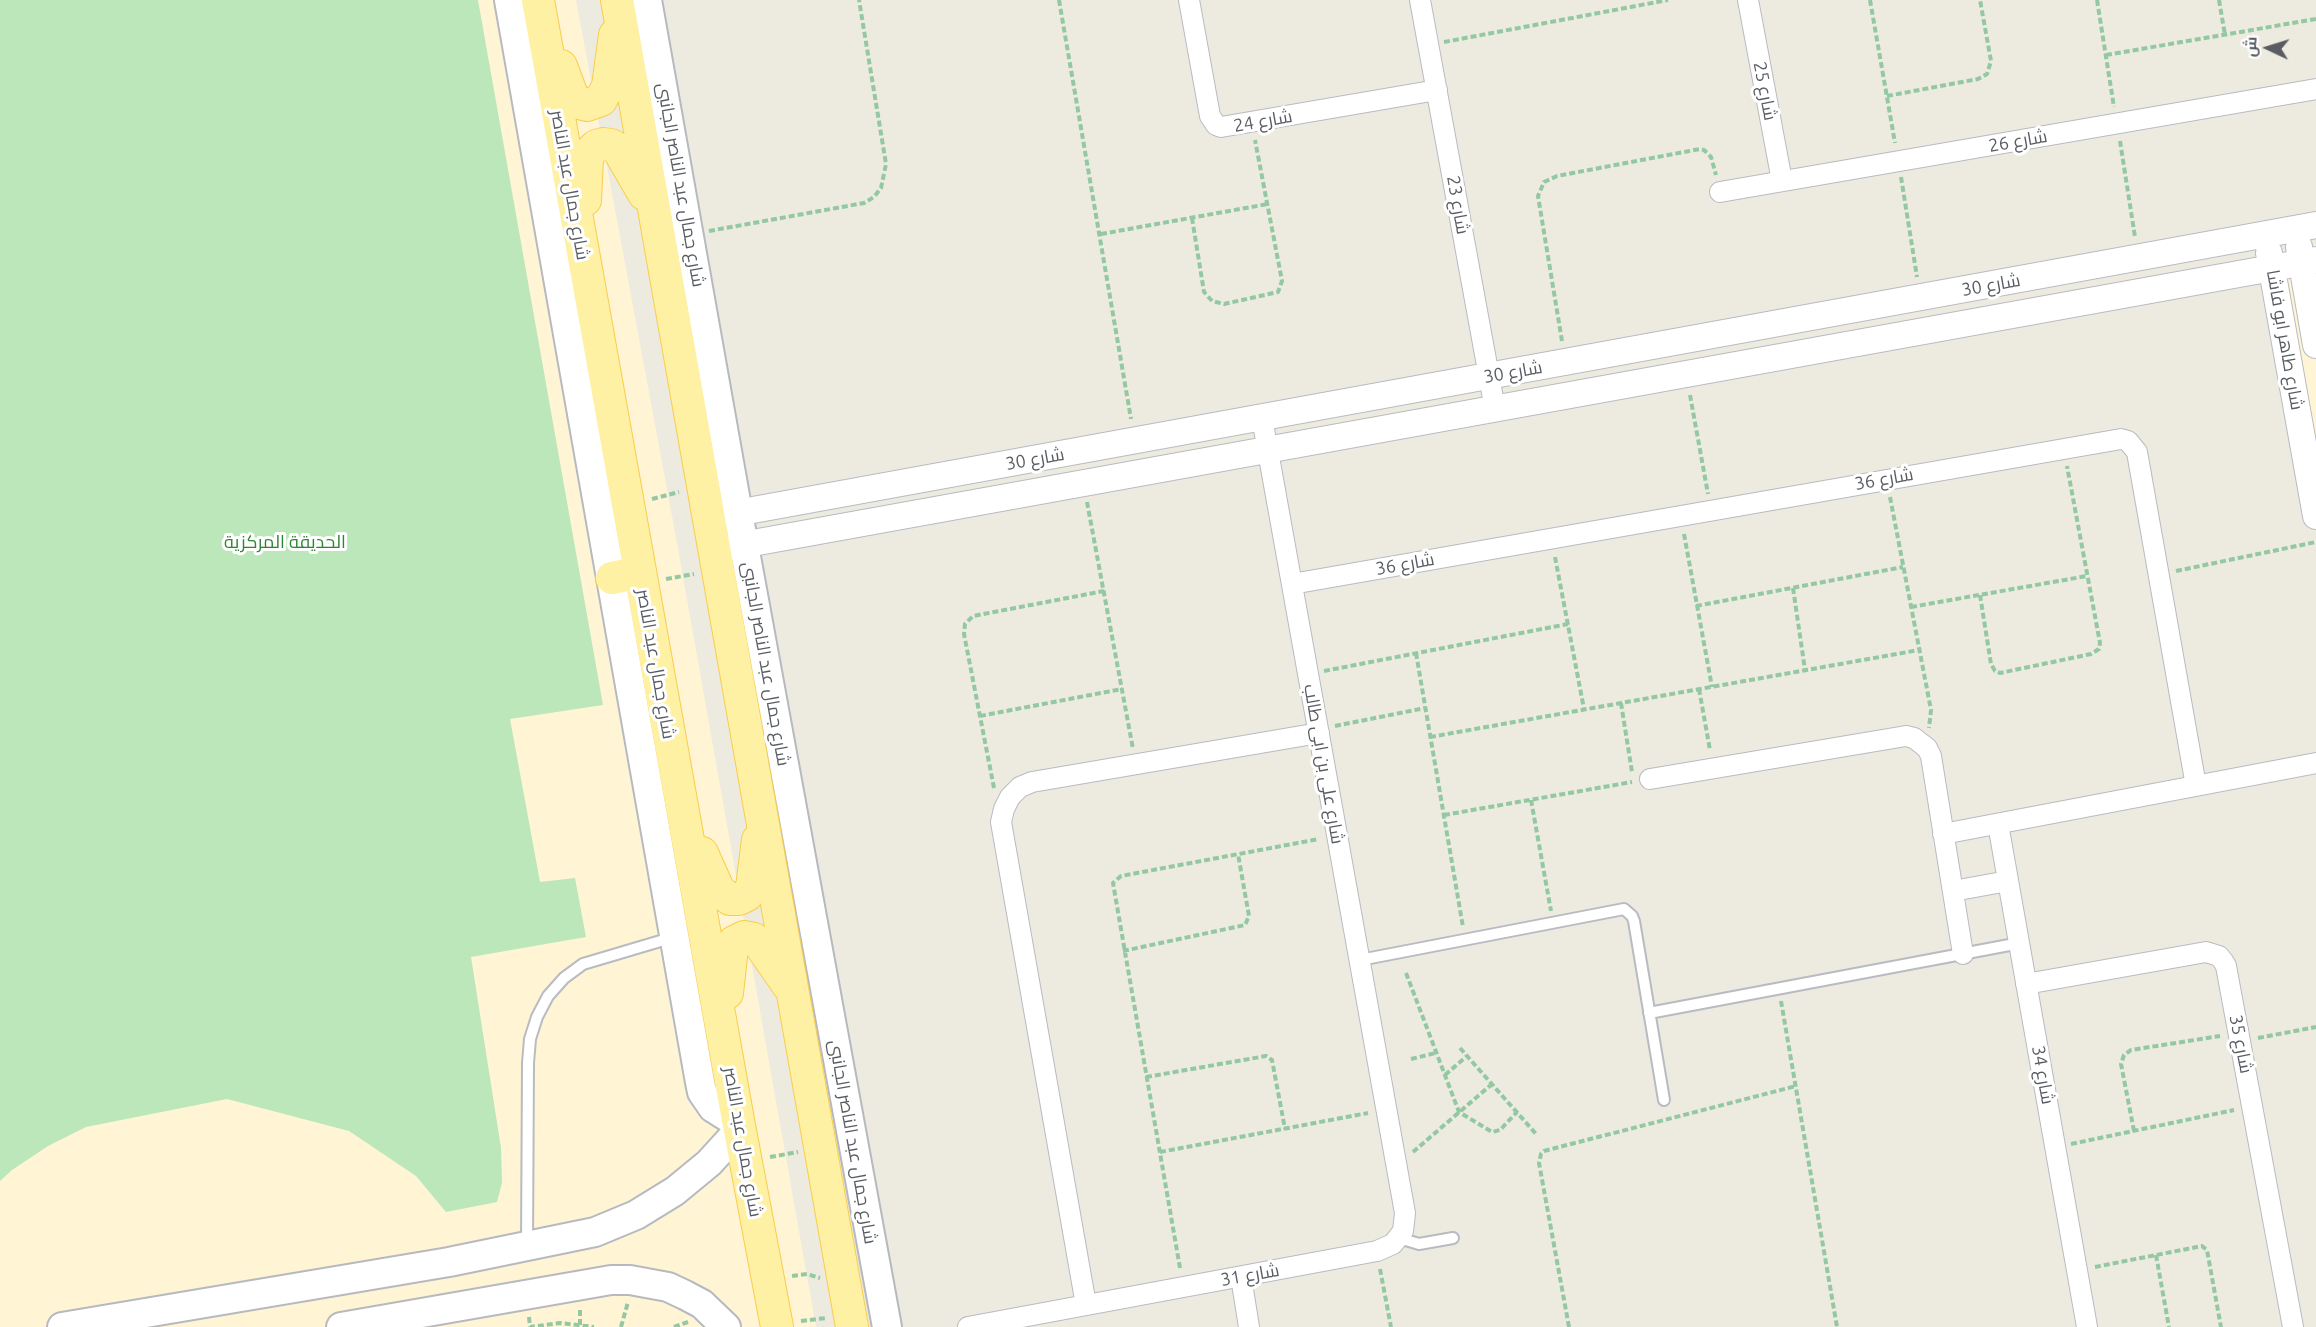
<!DOCTYPE html>
<html>
<head>
<meta charset="utf-8">
<style>
	body { margin:0 }
	#map { position:relative; width:2316px; height:1327px; overflow:hidden; background:#edebe0; font-family:Ubuntu,Cairo,sans-serif }
	canvas { display:block }
	.north { position:absolute; left:2238px; top:18px; width:60px; height:60px; -webkit-text-stroke:4px #fff; paint-order:stroke; rotate:274deg; font-size:16px; font-weight:700; line-height:24px; text-align:center; color:#595d63 }
	.north::after { content:''; display:block; margin:auto; width:21px; height:27px; background:#595d63; clip-path:polygon(50% 0,100% 100%,50% 72%,0 100%) }
</style>
</head>
<body>
<div id="map">
<canvas width="2316" height="1327"></canvas>
<div class="north">ش</div>
</div>
<script>
const ctx = document.querySelector('canvas').getContext('2d');
ctx.lineJoin = 'round';
function paint(path, color) { ctx.fillStyle = color; ctx.fill(path, 'evenodd'); }
const toPath = rows => new Path2D(rows.map(r => 'M' + r).join(''));
function trace(path, color, width, dash) { ctx.strokeStyle = color; ctx.lineWidth = width; ctx.lineCap = dash ? 'butt' : 'round'; ctx.setLineDash(dash || []); ctx.stroke(path); }
function label(font, color, halo, rows, align = 'center') {
  ctx.font = font + ' Ubuntu,Cairo,sans-serif'; ctx.lineWidth = 6; ctx.setLineDash([]); ctx.textBaseline = 'middle'; ctx.strokeStyle = halo; ctx.fillStyle = color; for (const [text, x, y, turn = 0] of rows) {
    ctx.save(); ctx.translate(x, y); ctx.rotate((+turn || 0) * Math.PI / 180); ctx.textAlign = isNaN(turn) ? turn : align; if (halo) ctx.strokeText(text, 0, 0); ctx.fillText(text, 0, 0); ctx.restore();
  }
}
paint(toPath([
	[0,0,576,0,677,543,816,1327,0,1327],
	[2316,245,2316,441,2282,251]
]), '#fff5d4');
paint(toPath([
	[0,0,478,0,603,705,510,719,540,882,575,878,586,937,471,957,501,1148,502,1183,497,1202,446,1212,416,1176,349,1131,227,1099,86,1127,48,1146,12,1170,0,1181]
]), '#bbe7bb');
const service = toPath([
	[1360,960,1624,909,1632,916,1634,921,1664,1100],
	[1649,1013,2020,943],
	[1399,1238,1419,1244,1453,1238],
	[527,1245,528,1063,530,1039,537,1017,548,996,564,978,583,964,674,937]
]);
const minor = toPath([
	[1189,0,1210,116,1216,125,1221,127,1437,90],
	[1420,0,1495,409],
	[1748,0,1782,181],
	[1720,192,2316,89],
	[1292,584,2121,439,2128,441,2137,452,2196,786],
	[1650,779,1906,736,1914,738,1927,748,1931,756,1963,954],
	[1998,824,2087,1327],
	[1943,834,2316,763],
	[1953,891,2008,881],
	[2026,984,2206,952,2219,956,2223,961,2226,966,2293,1327],
	[1241,1277,1249,1327],
	[1086,1305,1001,822,1004,809,1010,797,1020,787,1032,782,1319,733],
	[968,1327,1377,1251,1393,1244,1403,1231,1405,1213,1262,418]
]);
const tertiary = toPath([
	[2299,247,2316,345],
	[2269,253,2316,516],
	[720,516,2316,225],
	[725,548,2316,260]
]);
const secondary = toPath([
	[509,0,700,1082,702,1092,713,1108,729,1118,738,1120],
	[647,0,738,513,887,1327],
	[62,1327,449,1262,595,1232,636,1215,675,1191,709,1163,740,1129],
	[341,1327,611,1280,630,1280,668,1287,685,1295,702,1304,726,1327]
]);
const primary = toPath([
	[538,0,738,1120,777,1327],
	[617,0,852,1327],
	[561,66,573,98,579,103,587,105,601,100,608,86,615,35],
	[585,200,587,159,590,152,596,146,603,144,611,145,618,149,644,194],
	[612,578,640,572],
	[702,853,719,891,730,899,739,899,747,895,752,887,758,840],
	[727,993,732,947,734,942,744,937,754,939,758,942,788,985]
]);
trace(service, '#b8bbc1', 14);
trace(minor, '#b8bbc1', 22);
trace(tertiary, '#b8bbc1', 28);
trace(secondary, '#b6bac0', 32);
trace(primary, '#facc4c', 34);
trace(toPath([
	[1059,0,1131,419],
	[1870,0,1895,143],
	[2097,0,2114,107],
	[2219,0,2225,35],
	[1444,42,1668,0],
	[2106,55,2316,19],
	[1887,96,1978,79,1987,74,1991,61,1980,0],
	[2120,141,2135,237],
	[1901,177,1917,277],
	[1192,218,1204,292,1212,301,1224,304,1278,292,1282,281,1255,140],
	[709,231,864,203,874,197,881,188,886,164,859,0],
	[1101,234,1268,204],
	[1562,341,1538,196,1544,182,1557,176,1700,149,1704,150,1711,157,1716,175],
	[1690,395,1708,494],
	[1890,497,1931,710,1929,728],
	[652,499,679,492],
	[1087,502,1133,749],
	[1684,534,1712,687],
	[1555,557,1584,709],
	[2176,571,2316,542],
	[666,579,694,574],
	[1793,588,1805,670],
	[1980,595,1991,664,1995,671,2000,673,2091,654,2099,649,2100,643,2067,466],
	[1696,606,1903,567],
	[1911,607,2087,576],
	[1416,653,1463,927],
	[1324,671,1568,624],
	[1699,689,1710,750],
	[1621,703,1632,772],
	[980,716,1122,689],
	[1335,726,1425,708],
	[1430,737,1919,650],
	[994,788,964,634,965,624,973,616,1104,591],
	[1531,800,1551,911],
	[1444,815,1632,782],
	[1123,951,1245,925,1249,916,1238,854],
	[1406,973,1459,1112,1492,1132,1500,1130,1517,1112],
	[1781,1001,1837,1327],
	[2258,1038,2316,1027],
	[1460,1048,1536,1134],
	[1411,1059,1436,1053],
	[1445,1075,1467,1056],
	[1146,1077,1266,1056,1272,1060,1285,1129],
	[2134,1131,2121,1064,2124,1055,2131,1050,2220,1036],
	[2071,1144,2234,1110],
	[1160,1152,1368,1113],
	[1413,1152,1492,1084],
	[770,1157,798,1152],
	[2156,1255,2169,1327],
	[2095,1267,2202,1246,2207,1250,2221,1327],
	[1180,1268,1113,883,1121,876,1319,839],
	[1380,1269,1391,1327],
	[792,1276,807,1274,820,1278],
	[529,1317,530,1327,560,1323,594,1327],
	[801,1321,826,1318],
	[580,1325,580,1308],
	[621,1327,628,1302],
	[674,1327,688,1322],
	[1569,1327,1539,1163,1541,1154,1544,1151,1796,1086]
]), '#93c8a3', 4, [6, 3]);
trace(service, '#fff', 10);
trace(minor, '#fff', 20);
trace(tertiary, '#fff', 26);
trace(secondary, '#fff', 28);
trace(primary, '#fff1a4', 32);
label('18px', '#595d63', '#fff', [
	["شارع 25",1765,91,79],
	["شارع 24",1263,121,-10],
	["شارع 26",2018,141,-10],
	["شارع جمال عبد الناصر",570,185,80],
	["شارع جمال عبد الناصر الجانبى",681,185,80],
	["شارع 23",1458,205,80],
	["شارع 30",1991,285,-10],
	["شارع طاهر ابو فاشا",2285,340,80],
	["شارع 30",1513,372,-10],
	["شارع 30",1035,459,-10],
	["شارع 36",1884,479,-10],
	["شارع 36",1405,564,-10],
	["شارع جمال عبد الناصر",656,664,80],
	["شارع جمال عبد الناصر الجانبى",766,664,80],
	["شارع على بن ابى طالب",1324,764,80],
	["شارع 35",2241,1044,79],
	["شارع 34",2043,1075,80],
	["شارع جمال عبد الناصر",743,1142,80],
	["شارع جمال عبد الناصر الجانبى",853,1142,80],
	["شارع 31",1250,1275,-10]
]);
label('18px', '#2e8533', '#fff', [
	["الحديقة المركزية",285,542]
]);
</script>
</body>
</html>
